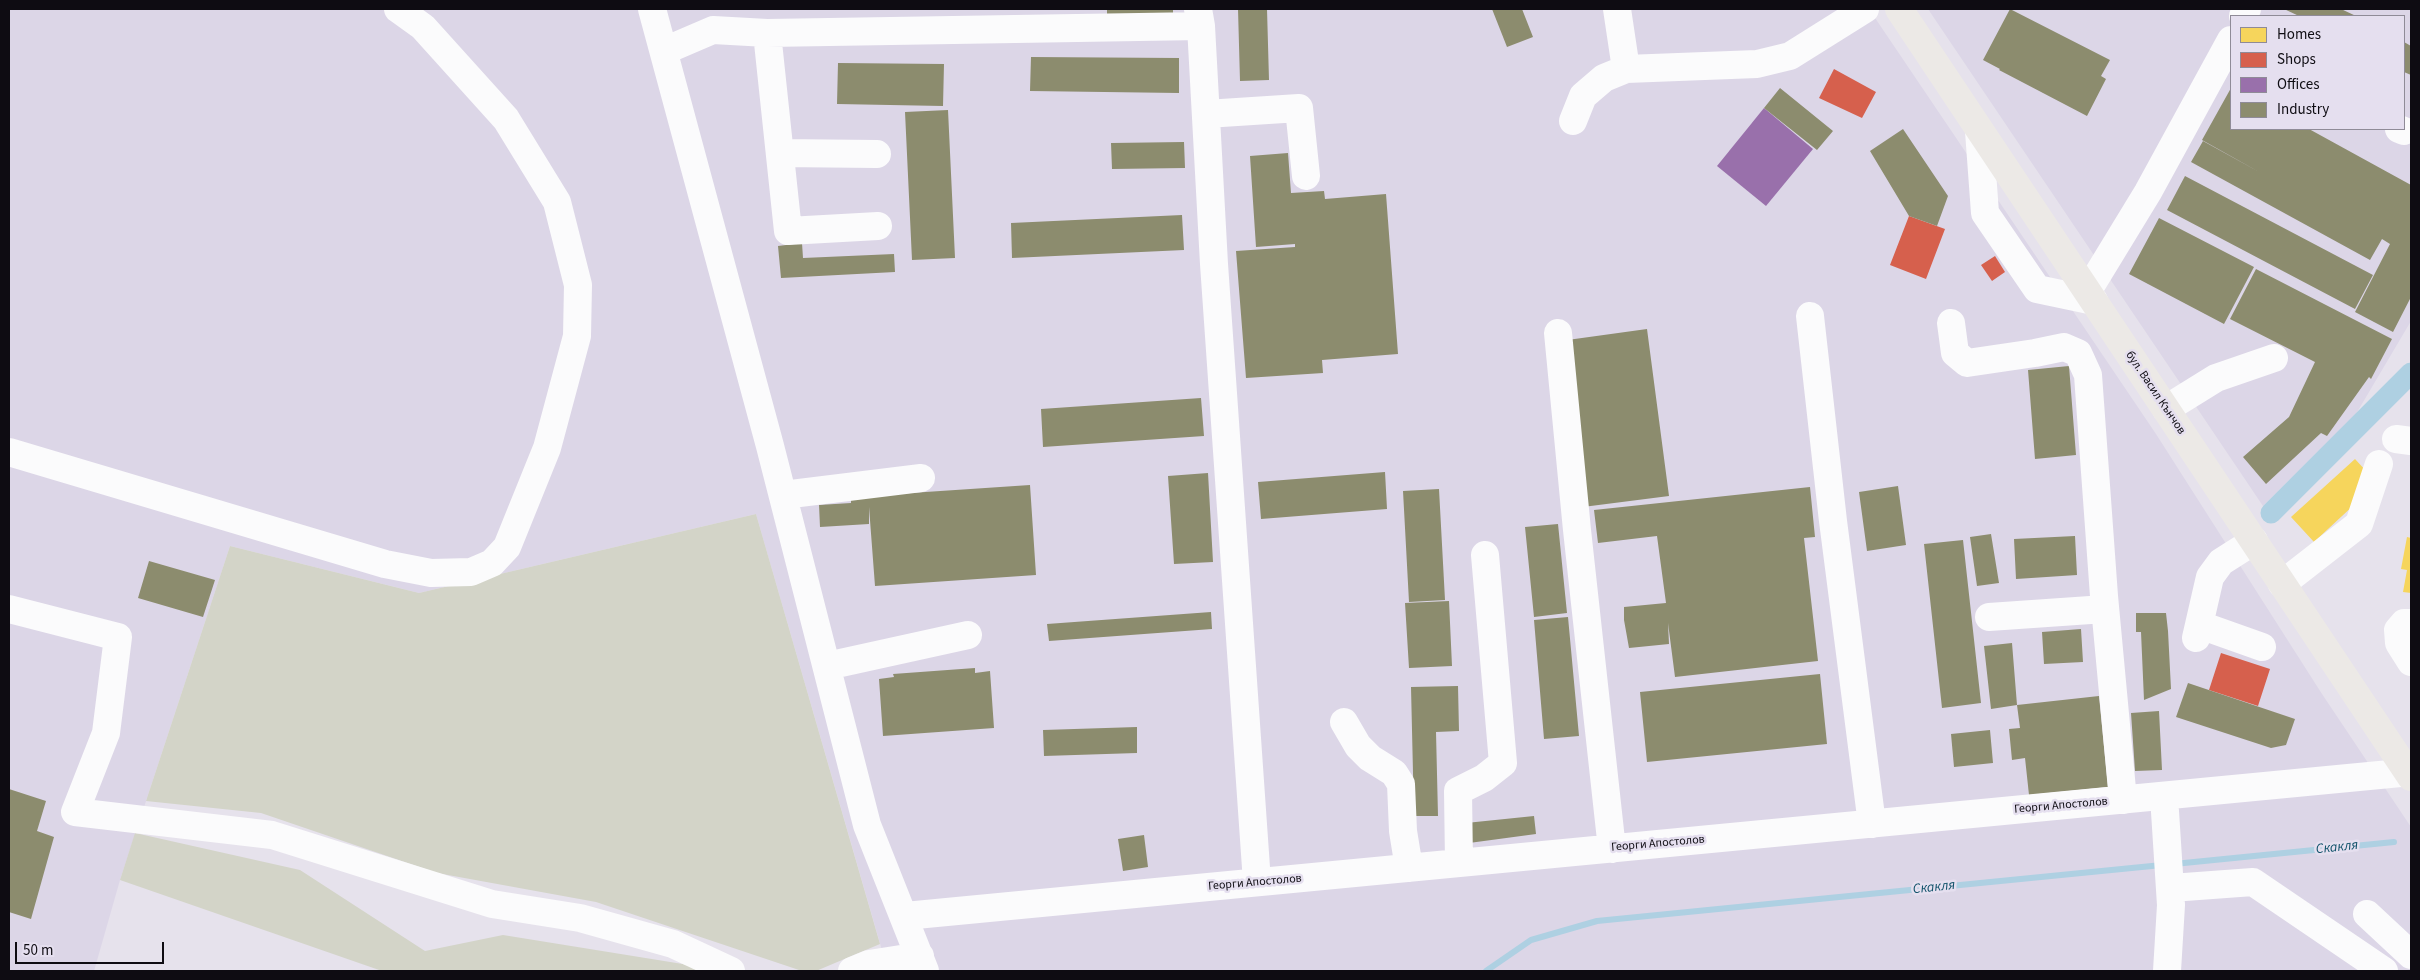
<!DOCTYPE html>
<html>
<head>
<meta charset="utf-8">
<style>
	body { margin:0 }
	#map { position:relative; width:2420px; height:980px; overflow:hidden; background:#e6e2ec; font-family:"Source Sans 3",sans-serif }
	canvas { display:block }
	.frame { position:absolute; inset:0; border:10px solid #0e0c12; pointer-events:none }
	.legend { position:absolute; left:2230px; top:15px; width:175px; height:115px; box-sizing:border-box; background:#e5dfef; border:1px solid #8f8b97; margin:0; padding:6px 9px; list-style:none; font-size:15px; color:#0e0c12 }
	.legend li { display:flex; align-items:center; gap:10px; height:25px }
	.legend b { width:25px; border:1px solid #8f8b97 }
	.scale { position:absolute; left:15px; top:942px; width:149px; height:22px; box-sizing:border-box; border:2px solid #0e0c12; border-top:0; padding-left:6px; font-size:15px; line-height:18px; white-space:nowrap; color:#0e0c12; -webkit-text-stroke:4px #e5dfef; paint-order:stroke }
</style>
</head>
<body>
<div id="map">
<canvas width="2420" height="980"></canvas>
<div class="frame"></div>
<ul class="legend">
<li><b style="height:14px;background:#f6d55c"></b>Homes</li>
<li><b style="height:14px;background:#d6604d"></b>Shops</li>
<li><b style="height:14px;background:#9970ab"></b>Offices</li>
<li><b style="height:14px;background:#8c8c6e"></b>Industry</li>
</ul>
<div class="scale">50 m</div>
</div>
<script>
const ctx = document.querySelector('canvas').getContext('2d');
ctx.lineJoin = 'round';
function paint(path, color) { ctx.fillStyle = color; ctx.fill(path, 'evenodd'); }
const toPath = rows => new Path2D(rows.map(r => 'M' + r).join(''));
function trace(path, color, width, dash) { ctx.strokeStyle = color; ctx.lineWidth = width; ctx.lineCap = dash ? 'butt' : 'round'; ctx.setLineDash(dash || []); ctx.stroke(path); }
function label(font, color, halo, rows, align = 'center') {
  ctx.font = font + ' "Source Sans 3",sans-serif'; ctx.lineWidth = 5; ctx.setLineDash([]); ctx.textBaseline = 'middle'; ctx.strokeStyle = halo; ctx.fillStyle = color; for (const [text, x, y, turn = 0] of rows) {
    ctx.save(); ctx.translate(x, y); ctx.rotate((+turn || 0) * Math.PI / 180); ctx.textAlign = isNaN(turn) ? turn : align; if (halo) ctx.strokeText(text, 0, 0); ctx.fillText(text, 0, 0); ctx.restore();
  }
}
paint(toPath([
	[9,9,1869,9,2156,434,2322,694,2411,827,2411,971,888,971,756,514,419,593,230,546,120,880,94,971,9,971],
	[1928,9,2411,9,2411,321,2356,414,2263,506],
	[2231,16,2404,16,2404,129,2231,129]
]), '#dcd6e7');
paint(toPath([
	[756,514,880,944,816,971,802,971,596,902,437,873,261,813,146,801,230,546,419,593],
	[135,833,300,870,425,951,503,935,695,966,701,971,382,971,120,880]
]), '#d3d4c8');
paint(toPath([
	[2355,459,2368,473,2369,491,2314,542,2291,517],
	[2407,537,2411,538,2411,593,2403,592,2407,570,2401,569]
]), '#f6d55c');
paint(toPath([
	[1834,69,1876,92,1862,118,1819,98],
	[1909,216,1945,229,1926,279,1890,265],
	[1995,256,2005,272,1992,281,1981,265],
	[2221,653,2270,669,2258,706,2209,690]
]), '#d6604d');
paint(toPath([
	[1764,108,1813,149,1766,206,1717,166]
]), '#9970ab');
paint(toPath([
	[1107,9,1173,9,1173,16,1107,15],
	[1238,9,1267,9,1269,80,1240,81],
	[1492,9,1522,9,1533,37,1507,47],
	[2010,9,2110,60,2101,76,2106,79,2087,116,1999,70,2000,69,1983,60],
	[2284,9,2341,9,2356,16,2299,16],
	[2404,42,2411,46,2411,75,2404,72],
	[1031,57,1179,58,1179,93,1030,91],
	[838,63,944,64,943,106,837,104],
	[1780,88,1833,131,1817,150,1764,108],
	[2231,88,2231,129,2309,129,2411,185,2411,297,2393,332,2355,312,2390,244,2382,239,2370,260,2191,162,2203,141,2261,173,2202,140],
	[948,110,955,258,912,260,905,112],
	[1903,129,1948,196,1937,226,1909,216,1870,151],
	[1184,142,1185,168,1112,169,1111,143],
	[1288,153,1291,193,1324,191,1325,199,1386,194,1398,354,1322,360,1323,373,1246,378,1236,251,1295,247,1295,244,1256,247,1250,156],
	[2185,176,2373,275,2355,309,2167,210],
	[1182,215,1184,250,1012,258,1011,223],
	[2159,218,2254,267,2224,324,2129,274],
	[802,243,803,258,894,254,895,272,781,278,778,246],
	[2256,269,2392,339,2371,379,2369,377,2327,436,2321,433,2266,484,2243,457,2289,417,2315,362,2230,319],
	[1647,329,1669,496,1575,508,1553,342],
	[2069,366,2076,455,2035,459,2028,370],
	[1201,398,1204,436,1043,447,1041,409],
	[1385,472,1387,509,1261,519,1258,482],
	[1208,473,1213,562,1174,564,1168,476],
	[1030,485,1036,575,875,586,869,507,869,524,820,527,819,505,851,503,851,497],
	[1898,486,1906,545,1867,551,1859,492],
	[1810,487,1815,537,1804,538,1818,661,1675,677,1668,623,1669,644,1629,648,1624,620,1624,607,1666,603,1657,536,1598,543,1594,510],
	[1439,489,1445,600,1409,602,1403,491],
	[1558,524,1567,613,1534,617,1525,527],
	[1991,534,1999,583,1977,586,1970,537],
	[2075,536,2077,575,2016,579,2014,539],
	[1963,540,1981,703,1942,708,1924,544],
	[149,561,215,580,203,617,138,598],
	[1449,601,1452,666,1409,668,1405,603],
	[1211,612,1212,629,1049,641,1047,624],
	[2136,613,2166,613,2168,631,2171,689,2144,700,2141,632,2136,632],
	[1568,617,1579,736,1544,739,1534,620],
	[2081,629,2083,662,2044,664,2042,632],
	[2012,643,2017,705,1991,709,1984,646],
	[975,668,975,673,990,671,994,728,883,736,879,679,894,677,893,674],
	[1820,674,1827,744,1647,762,1640,692],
	[2188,683,2295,719,2286,745,2271,748,2176,717],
	[1458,686,1459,731,1436,732,1438,816,1414,816,1411,687],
	[2099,696,2108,787,2029,795,2025,758,2012,760,2009,729,2020,728,2017,705],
	[2159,711,2162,770,2135,771,2131,713],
	[1137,727,1137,753,1044,756,1043,730],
	[1990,730,1993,763,1954,767,1951,734],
	[9,789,46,801,37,831,54,837,31,919,9,912],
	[1534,816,1536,834,1469,843,1466,823],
	[1144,835,1148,867,1123,871,1118,839]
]), '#8c8c6e');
trace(toPath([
	[2174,864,2394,842],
	[1486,971,1531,940,1597,921,2162,865]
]), '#aed0e2', 6);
trace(toPath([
	[2271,513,2411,373]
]), '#aed0e2', 21);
trace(toPath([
	[652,9,770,446,867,825,925,971],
	[1198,9,1201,26,1214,264,1257,882],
	[1617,9,1626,69],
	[2243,16,2247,9],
	[767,33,788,231,878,226],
	[664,51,713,30,767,33,1201,26],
	[1206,114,1299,108,1306,176],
	[1573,121,1583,96,1604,78,1626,69,1757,64,1790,56,1865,9],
	[2399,129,2404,131],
	[1979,131,1985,213,2037,289,2094,301],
	[780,153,877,154],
	[2087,292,2148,192,2231,40],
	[1810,316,1833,521,1872,824],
	[1951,323,1955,353,1967,363,2035,353,2064,347,2078,353,2088,375,2104,596,2123,800],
	[1558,333,1577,530,1612,849],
	[2166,409,2216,378,2274,358],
	[2396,439,2411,441],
	[9,452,385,564,431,573,471,572,492,563,507,547,547,448,577,336,578,285,557,202,506,119,423,27,398,9],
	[783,495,921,478],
	[2282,584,2359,524,2379,464],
	[9,609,118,637,106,733,75,812,272,835,492,904,580,918,673,944,731,971],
	[1989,617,2105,609],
	[2411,623,2404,623,2398,630,2399,643,2411,662],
	[2200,625,2262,647],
	[2196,638,2210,577,2221,562,2254,541],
	[827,666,968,635],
	[1344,722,1358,746,1370,758,1394,773,1401,784,1403,831,1409,868],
	[2164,796,2171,905,2167,971],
	[1459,863,1458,791,1484,778,1503,763,1485,555],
	[2171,888,2253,882,2384,971],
	[2367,914,2411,955],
	[905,916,2411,772],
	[852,971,869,964,920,956]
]), '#fbfbfc', 28);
trace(toPath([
	[1899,9,2411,777]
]), '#ece9e6', 28);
label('12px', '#0e0c12', '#e5dfef', [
	["бул. Васил Кънчов",2155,393,56],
	["Георги Апостолов",2061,806,-5],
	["Георги Апостолов",1658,844,-5],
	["Георги Апостолов",1255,883,-5]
]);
label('italic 14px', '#0f5169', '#e5dfef', [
	["Скакля",2337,848,-6],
	["Скакля",1934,888,-6]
]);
</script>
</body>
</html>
